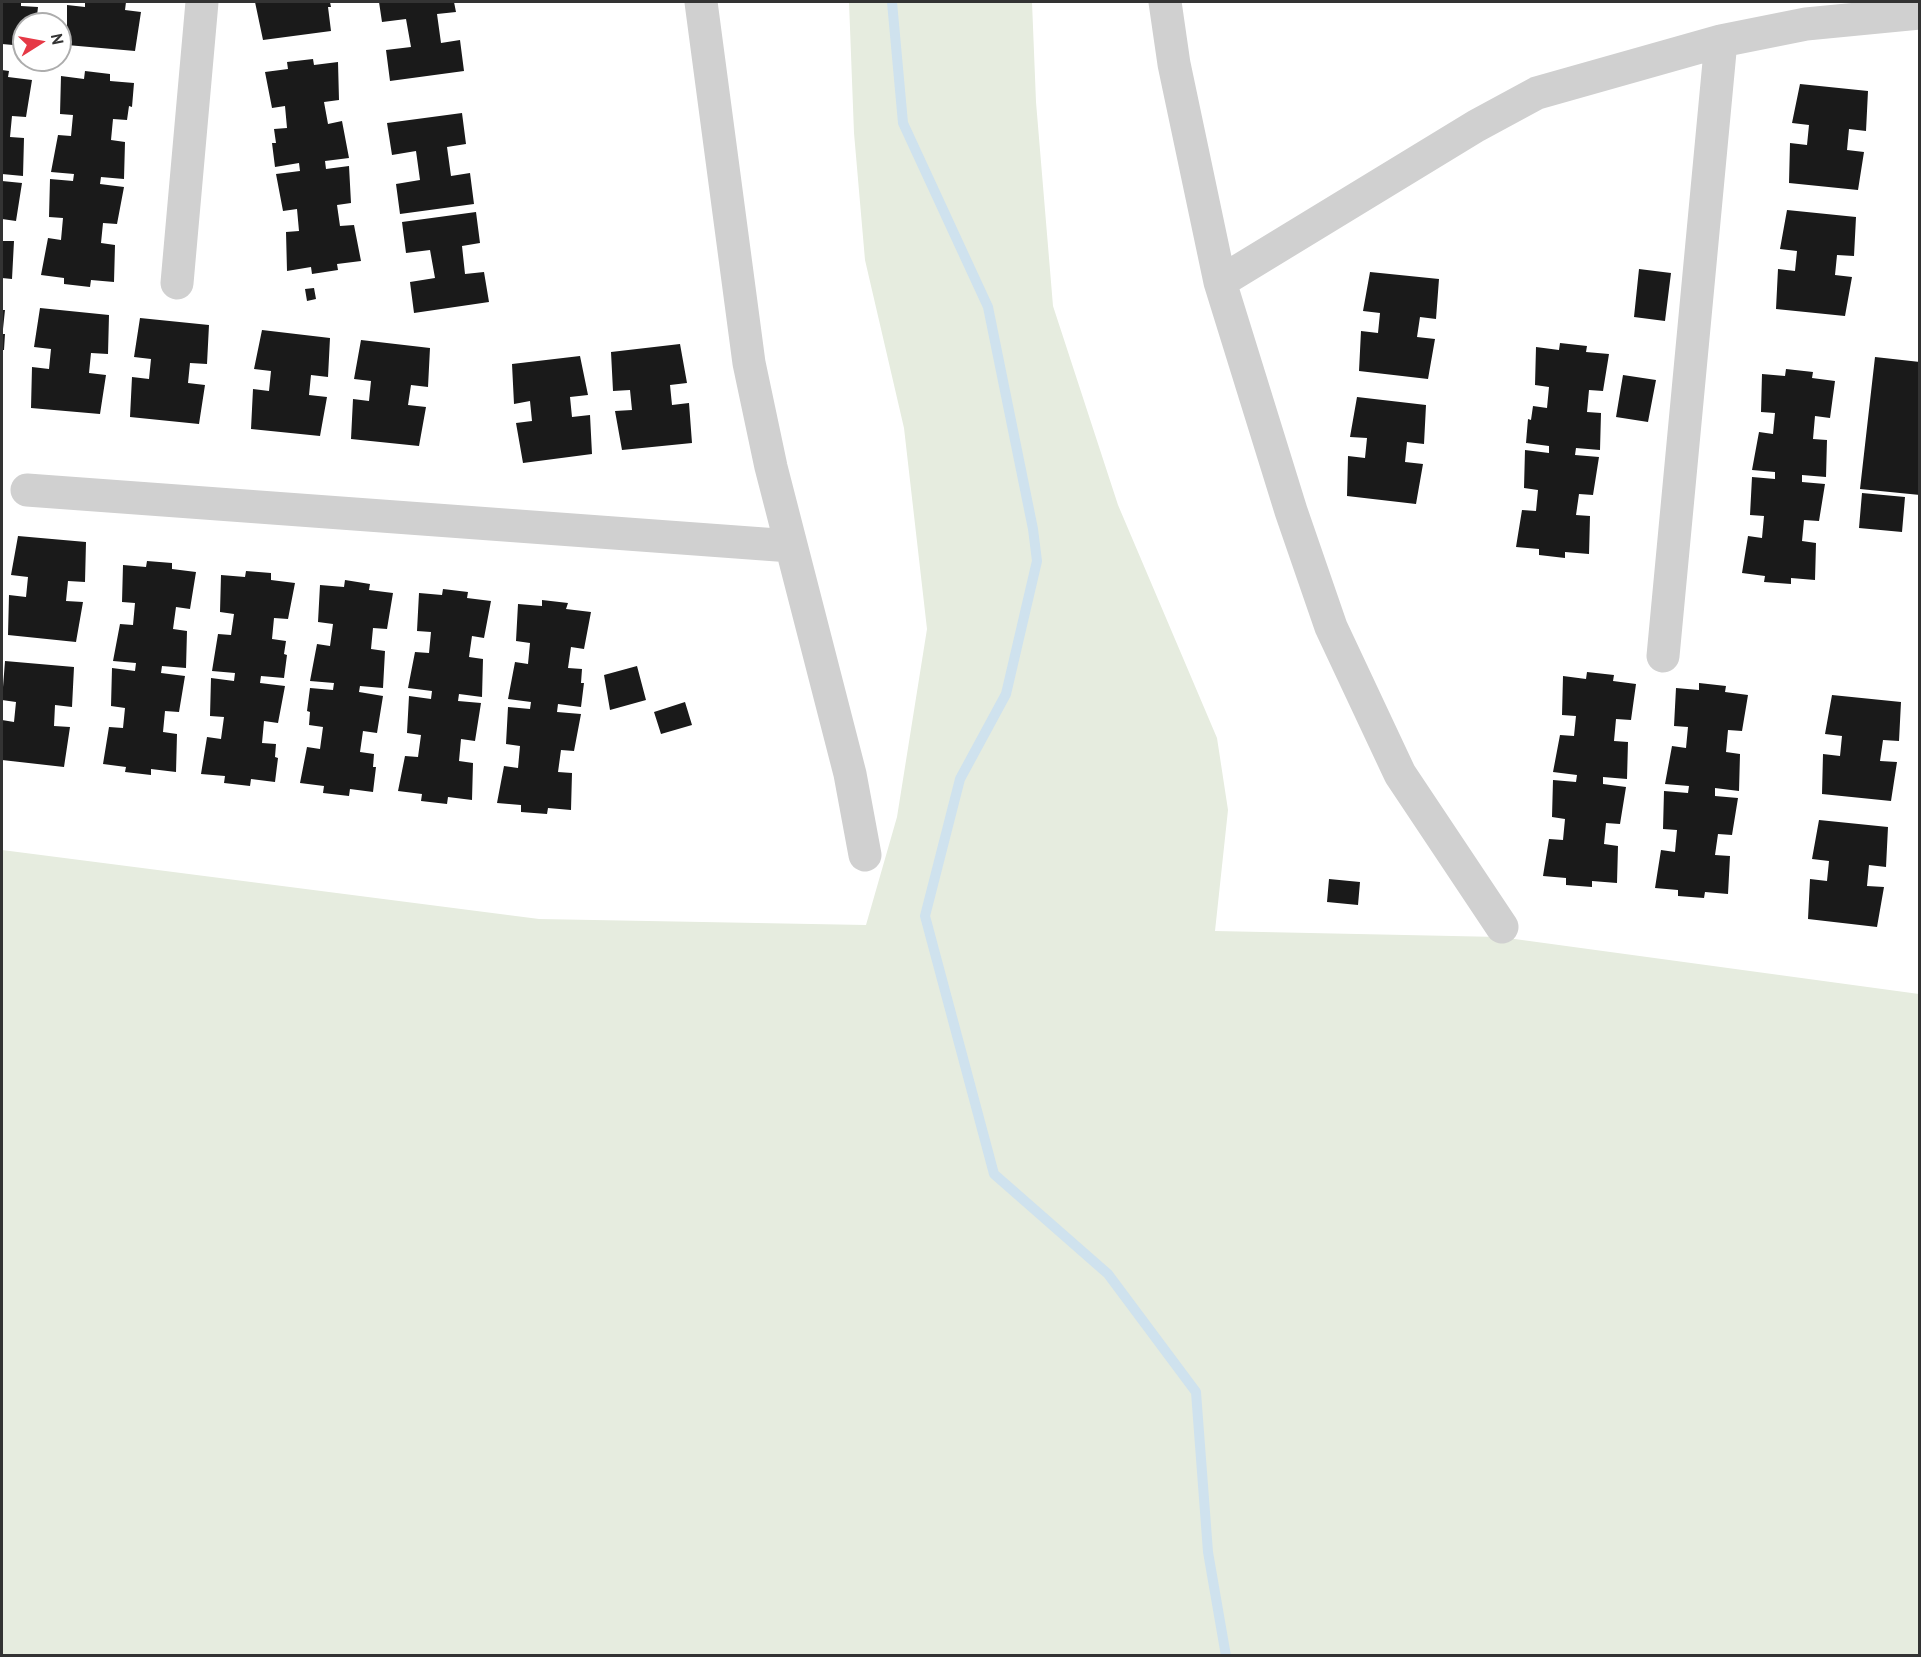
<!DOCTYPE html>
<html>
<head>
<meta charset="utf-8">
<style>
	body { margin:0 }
	#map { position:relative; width:1921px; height:1657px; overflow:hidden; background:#fff; font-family:"PT Sans",sans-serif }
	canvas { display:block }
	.frame { position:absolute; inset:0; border:3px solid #333; pointer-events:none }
	.north { position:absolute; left:12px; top:12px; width:60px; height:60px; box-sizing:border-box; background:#fff; border:2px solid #adadad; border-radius:50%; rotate:79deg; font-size:16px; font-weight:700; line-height:24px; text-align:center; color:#333 }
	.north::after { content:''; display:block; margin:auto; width:21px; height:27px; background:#e63946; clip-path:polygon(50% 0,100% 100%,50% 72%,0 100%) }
</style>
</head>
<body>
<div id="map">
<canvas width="1921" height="1657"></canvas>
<div class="frame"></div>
<div class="north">N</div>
</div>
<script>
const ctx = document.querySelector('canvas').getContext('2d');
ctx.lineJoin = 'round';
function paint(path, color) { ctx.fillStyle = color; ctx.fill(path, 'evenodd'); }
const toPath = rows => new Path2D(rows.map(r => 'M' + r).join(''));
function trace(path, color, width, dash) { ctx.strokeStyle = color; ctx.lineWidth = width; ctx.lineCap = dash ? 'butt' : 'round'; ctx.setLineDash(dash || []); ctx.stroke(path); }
paint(toPath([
	[849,2,1032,2,1036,102,1053,306,1118,505,1217,738,1228,810,1215,931,1500,937,1919,994,1919,1655,2,1656,2,850,539,919,866,925,897,817,927,629,904,428,865,260,854,133]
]), '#e6ecdf');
trace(toPath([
	[892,2,903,123,988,307,1033,529,1037,561,1006,694,960,779,925,916,994,1174,1108,1274,1196,1392,1208,1552,1226,1656]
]), '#cfe2ee', 10);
paint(toPath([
	[2,2,21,2,21,6,38,7,36,24,24,24,24,46,2,44],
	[85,2,126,2,125,10,141,12,135,51,67,45,67,5,85,7],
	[255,2,330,2,331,7,328,7,331,31,263,40],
	[379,2,454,2,456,12,437,14,441,43,460,40,464,71,390,81,386,50,411,47,406,19,382,22],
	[313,59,314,65,338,62,339,100,324,102,328,124,342,121,349,158,325,161,326,169,349,166,351,203,337,205,340,226,354,225,361,261,337,264,338,270,312,274,311,267,287,271,286,232,299,231,297,209,283,211,276,174,300,171,299,163,275,167,272,143,276,143,274,129,287,128,285,106,272,108,265,72,288,69,287,62],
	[2,70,9,71,8,77,32,80,26,117,12,116,10,137,24,138,23,176,2,174],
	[85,71,110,74,110,81,134,83,132,107,129,106,127,120,113,119,111,140,125,142,124,179,101,177,100,184,124,187,117,224,103,223,101,243,115,245,114,282,91,280,90,287,64,284,64,278,41,275,48,238,61,240,63,218,49,217,50,179,73,181,74,174,51,172,58,135,71,136,73,115,60,114,61,76,84,79],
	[1800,84,1868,91,1866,131,1849,129,1847,150,1864,152,1858,190,1789,183,1790,143,1807,145,1809,125,1792,123],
	[462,113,466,144,447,147,451,176,470,173,474,204,400,214,396,184,420,180,416,151,392,155,387,123],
	[2,181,22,183,16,221,2,219],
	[1787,210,1856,217,1854,256,1837,255,1835,275,1852,277,1845,316,1776,309,1778,269,1795,271,1797,251,1780,249],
	[476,212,480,243,462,246,465,274,484,272,489,302,414,313,410,282,435,278,430,250,406,253,402,222],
	[2,241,14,241,12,279,2,278],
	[1639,269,1671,273,1665,321,1634,317],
	[1370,272,1439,279,1436,319,1420,317,1417,337,1435,339,1428,379,1359,371,1361,331,1378,333,1380,313,1363,311],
	[314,288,316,299,307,301,305,289],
	[40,308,109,315,108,354,91,353,89,373,106,375,100,414,31,408,32,367,49,369,51,349,34,347],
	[2,310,5,310,3,329,2,329],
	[140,318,209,325,207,364,190,363,188,383,205,385,199,424,130,417,132,377,149,379,151,359,134,357],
	[262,330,330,338,328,377,311,375,309,395,327,397,320,436,251,429,253,389,269,391,271,371,254,369],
	[2,334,5,334,4,350,2,350],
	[361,340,430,348,428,387,411,385,408,405,426,407,419,446,351,439,353,399,369,401,371,381,354,379],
	[1560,343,1587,346,1586,352,1609,354,1603,391,1589,390,1587,412,1601,413,1600,450,1576,448,1575,455,1599,457,1593,495,1579,494,1576,515,1590,516,1589,554,1565,552,1565,558,1539,555,1539,549,1516,547,1522,510,1536,511,1538,490,1524,488,1525,450,1549,453,1549,446,1526,443,1528,419,1531,420,1533,406,1547,408,1549,387,1535,385,1536,347,1559,350],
	[680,344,687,383,670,385,672,405,689,403,692,443,622,450,615,411,632,410,630,390,613,391,611,352],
	[580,356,588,395,570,397,572,417,590,415,592,454,523,463,516,423,532,421,530,401,514,404,512,364],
	[1875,357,1920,362,1920,495,1860,489],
	[1786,369,1813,372,1812,378,1835,381,1830,418,1815,416,1813,439,1827,440,1826,477,1802,475,1802,482,1825,484,1819,521,1804,520,1802,541,1816,543,1815,580,1791,578,1791,584,1764,582,1765,576,1742,573,1748,536,1762,538,1764,516,1750,515,1752,477,1775,479,1775,472,1752,470,1759,432,1773,434,1775,413,1761,412,1762,374,1785,376],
	[1623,375,1656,380,1648,422,1616,417],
	[1357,397,1426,405,1424,444,1407,442,1405,462,1423,464,1416,504,1347,496,1348,456,1365,458,1367,438,1350,437],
	[1862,493,1905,497,1902,532,1859,528],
	[18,536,86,542,85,582,68,581,66,601,83,602,76,642,8,635,9,595,26,597,28,577,11,575],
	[147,561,172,563,172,569,196,572,190,609,176,607,173,629,187,631,186,668,162,666,161,673,185,676,179,712,165,711,163,732,177,734,176,772,151,769,151,775,125,772,126,767,103,764,109,727,123,728,125,708,111,706,112,668,135,671,136,663,113,661,120,624,133,625,135,603,122,602,123,565,146,567],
	[246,571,271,573,271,580,295,583,288,619,274,618,272,639,286,641,284,654,287,655,284,678,261,676,260,683,285,686,278,723,264,721,262,743,276,744,275,757,278,758,275,782,251,779,250,786,224,783,225,776,201,774,207,737,221,739,224,717,210,716,211,678,234,681,235,673,212,671,218,634,231,635,234,614,220,612,221,575,245,577],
	[345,580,370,584,369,590,393,593,387,629,373,628,371,649,385,651,383,688,360,686,359,692,383,696,377,733,363,731,360,752,374,754,373,767,376,767,373,792,350,789,349,796,323,793,324,786,300,783,307,747,320,749,323,727,309,725,310,712,307,711,310,688,333,690,334,683,310,681,317,644,330,646,333,624,318,622,320,585,344,587],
	[443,589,468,592,467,598,491,601,484,638,472,636,469,657,483,659,482,697,459,694,458,701,481,703,475,741,461,739,459,761,473,763,472,800,448,797,447,804,421,801,422,794,398,791,405,756,418,757,421,735,407,733,409,696,431,699,432,691,408,688,415,652,429,653,431,632,417,631,419,593,442,595],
	[542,600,568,603,566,609,591,612,584,649,571,647,568,668,582,669,581,683,584,683,581,707,558,704,557,712,581,714,574,751,561,750,558,772,572,773,571,810,548,808,547,814,521,812,521,805,497,803,504,766,518,768,520,746,506,744,508,707,530,709,531,702,508,699,515,662,528,664,530,643,516,641,518,604,542,606],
	[5,661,74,667,72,707,55,705,54,726,70,727,64,767,2,760,2,720,14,722,16,702,2,700],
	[637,666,646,700,610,710,604,675],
	[1587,672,1614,675,1613,681,1636,684,1631,720,1616,719,1614,741,1628,742,1627,779,1603,777,1603,784,1626,787,1620,824,1606,823,1604,844,1618,846,1617,883,1592,881,1592,887,1566,885,1566,878,1543,876,1549,839,1563,840,1565,819,1552,817,1553,780,1576,782,1577,775,1553,772,1560,735,1574,736,1576,716,1562,715,1563,676,1586,679],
	[1699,683,1726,686,1725,692,1748,695,1742,731,1728,730,1726,752,1740,754,1739,791,1715,788,1715,796,1738,798,1732,835,1718,834,1715,855,1730,856,1728,894,1705,892,1704,898,1678,896,1678,890,1655,888,1661,850,1675,852,1677,830,1663,829,1664,791,1688,793,1689,786,1665,784,1672,746,1686,748,1688,727,1674,726,1676,688,1699,690],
	[1832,695,1901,702,1899,741,1883,740,1880,761,1897,762,1891,801,1822,794,1823,754,1840,756,1842,736,1825,734],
	[685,702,692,725,661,734,654,712],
	[1819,820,1888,827,1886,867,1869,865,1867,886,1884,887,1877,927,1808,919,1810,879,1827,881,1829,861,1812,859],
	[1329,879,1360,882,1358,905,1327,902]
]), '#1a1a1a');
trace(toPath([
	[701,2,749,363,771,467,850,774,865,855],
	[1165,2,1174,64,1220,282,1291,511,1331,627,1400,774,1502,927],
	[1220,282,1476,126,1537,93,1721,41,1806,24,1920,13],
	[177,283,202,2],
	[27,490,791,546],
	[1663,656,1721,41]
]), '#d0d0d0', 33);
</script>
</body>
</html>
